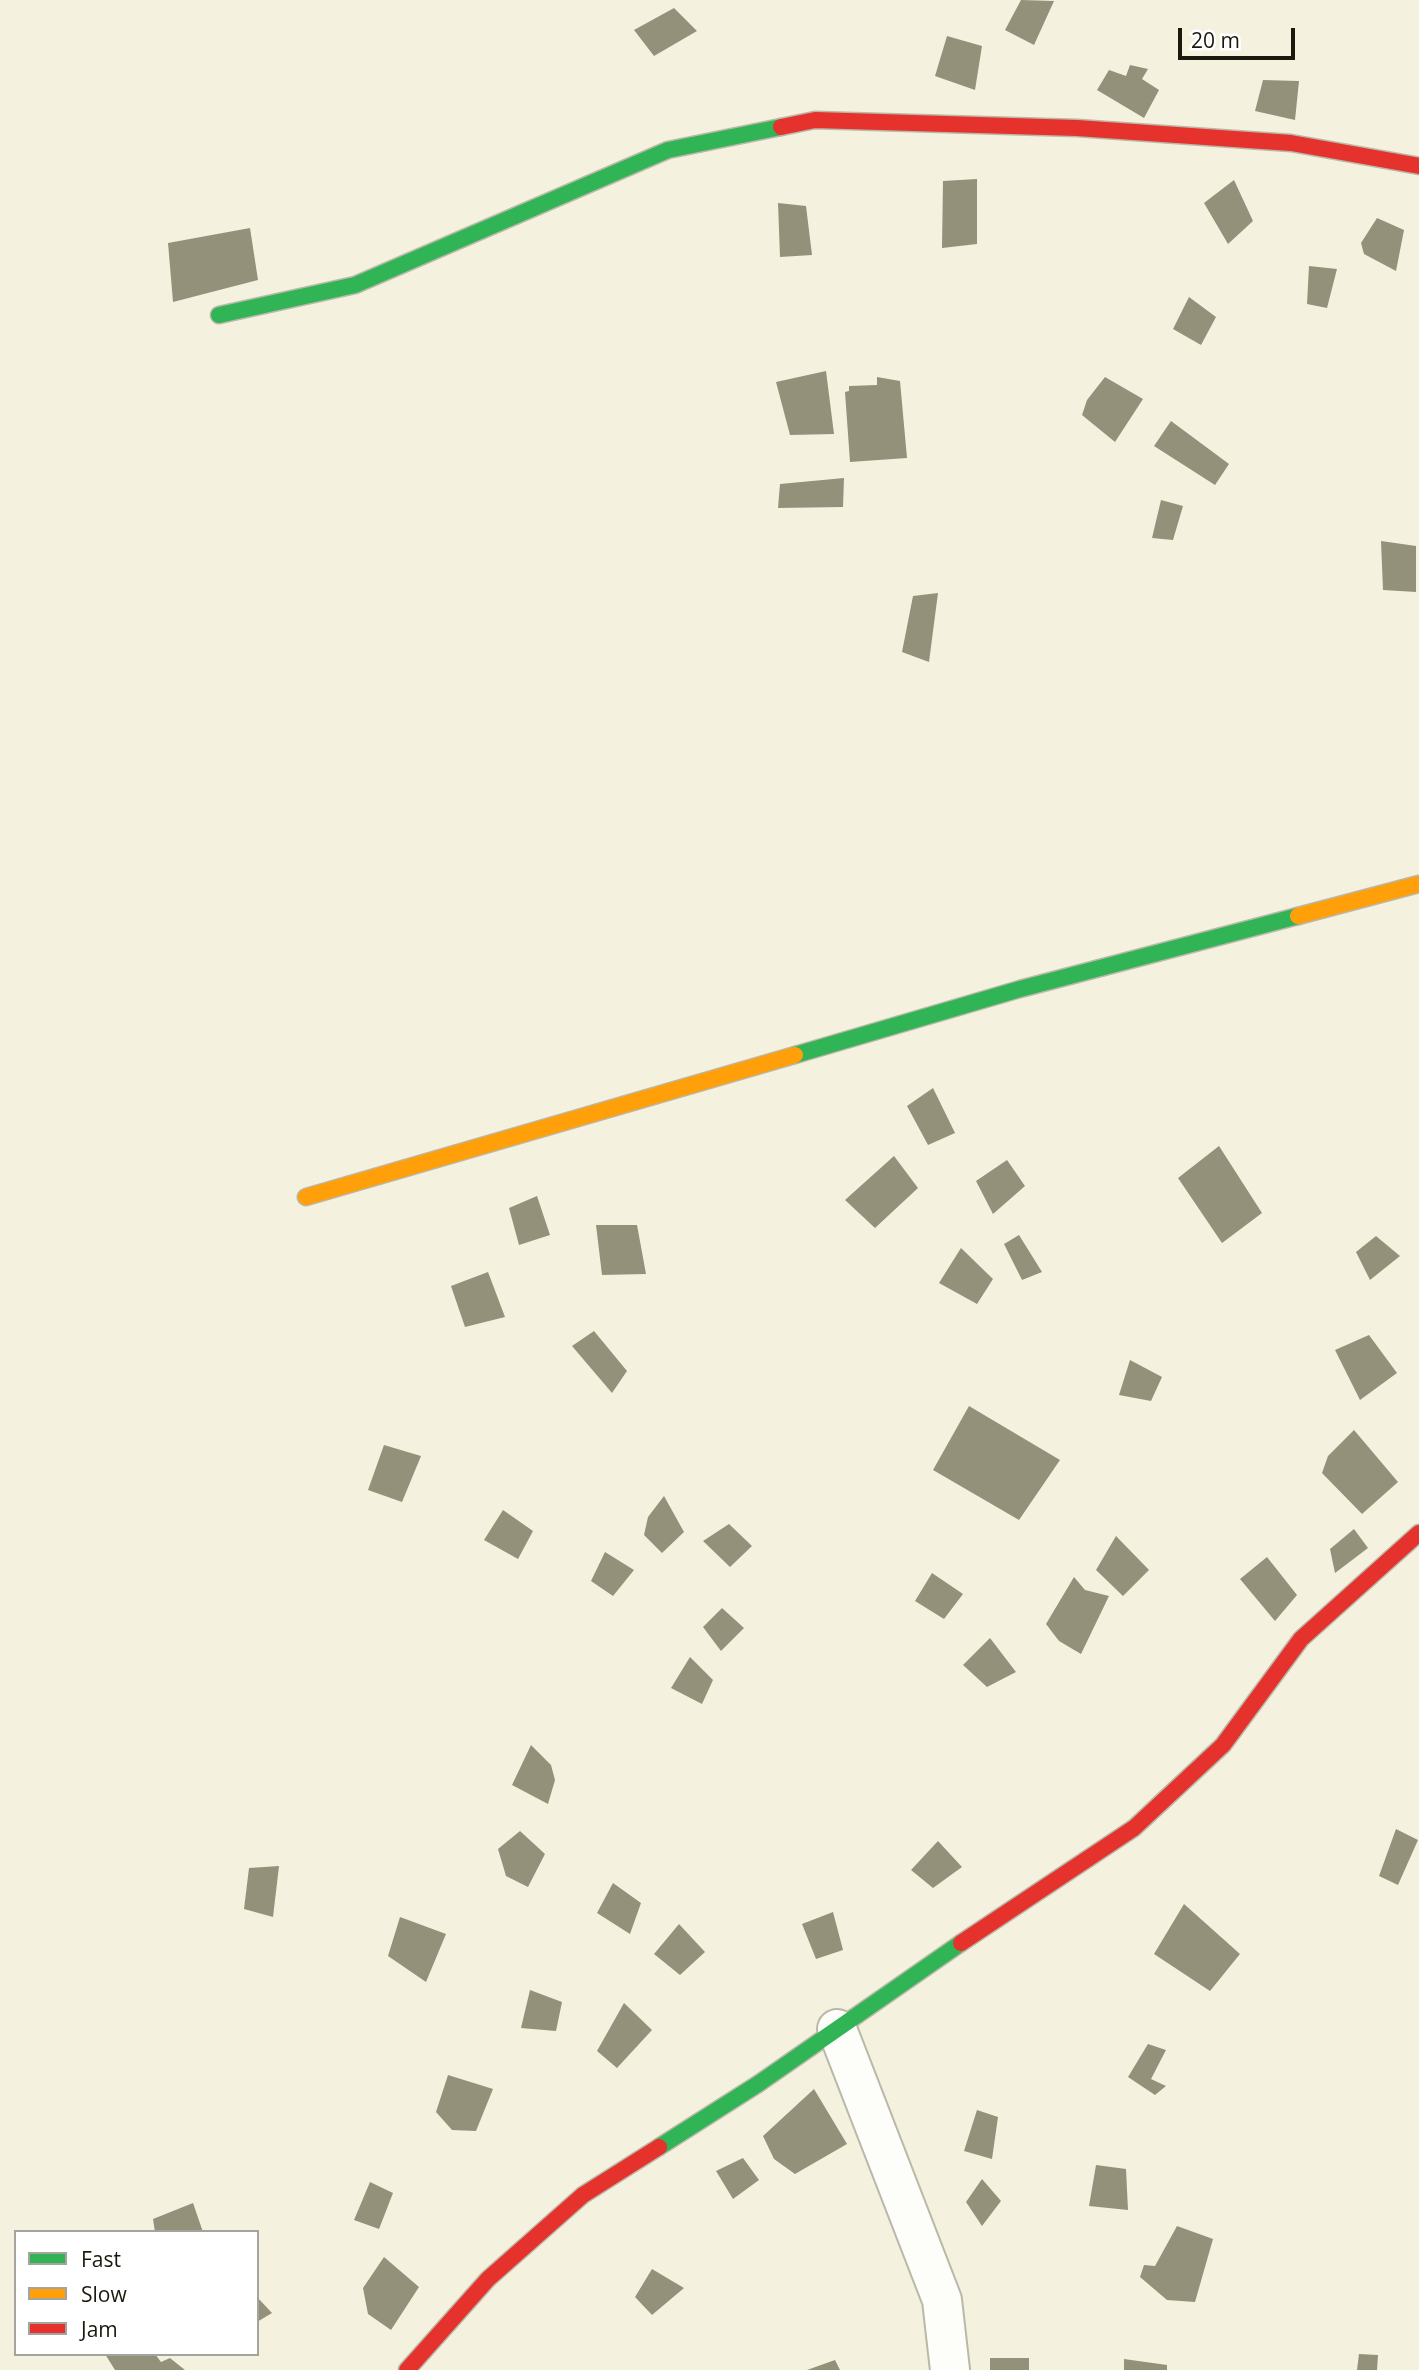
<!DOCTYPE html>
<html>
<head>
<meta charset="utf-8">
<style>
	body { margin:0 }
	#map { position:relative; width:1419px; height:2370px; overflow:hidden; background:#f4f1de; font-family:"Open Sans",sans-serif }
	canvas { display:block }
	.legend { position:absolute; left:14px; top:2230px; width:245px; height:126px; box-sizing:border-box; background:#fff; border:2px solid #a4a39e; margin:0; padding:9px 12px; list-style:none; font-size:21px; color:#1b190d }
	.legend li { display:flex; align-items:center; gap:14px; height:35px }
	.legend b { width:35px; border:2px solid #a4a39e }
	.scale { position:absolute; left:1178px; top:28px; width:117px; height:32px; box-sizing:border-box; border:4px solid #1b190d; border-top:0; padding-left:9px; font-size:21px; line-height:24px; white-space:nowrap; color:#1b190d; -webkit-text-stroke:5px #fff; paint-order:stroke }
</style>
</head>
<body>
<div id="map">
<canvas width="1419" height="2370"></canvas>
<ul class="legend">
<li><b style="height:9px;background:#30b455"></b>Fast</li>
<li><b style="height:9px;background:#ff9f0a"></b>Slow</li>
<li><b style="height:9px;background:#e5322d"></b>Jam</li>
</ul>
<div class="scale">20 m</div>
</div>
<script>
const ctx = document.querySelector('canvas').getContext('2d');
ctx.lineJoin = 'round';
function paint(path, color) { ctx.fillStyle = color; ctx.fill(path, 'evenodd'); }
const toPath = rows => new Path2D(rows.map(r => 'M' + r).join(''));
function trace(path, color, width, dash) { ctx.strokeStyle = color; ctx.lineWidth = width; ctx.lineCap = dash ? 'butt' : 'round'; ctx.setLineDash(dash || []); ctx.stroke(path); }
paint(toPath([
	[1021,0,1054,1,1034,45,1005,30],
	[674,8,697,31,654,56,634,30],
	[947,36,982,46,975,90,935,76],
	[1130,65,1148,69,1142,79,1159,90,1144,118,1097,90,1109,70,1126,76],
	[1263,80,1299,81,1295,120,1255,111],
	[977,179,977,244,942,248,943,181],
	[1234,180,1253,221,1228,244,1204,203],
	[778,203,806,206,812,255,780,257],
	[1377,218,1404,230,1396,271,1364,254,1361,243],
	[250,228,258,280,173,302,168,243],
	[1309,266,1337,269,1327,308,1307,304],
	[1189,297,1216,317,1201,345,1173,329],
	[826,371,834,434,790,435,776,382],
	[877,377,900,381,907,458,850,462,845,392,849,391,849,386,877,385],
	[1105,377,1143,399,1115,442,1082,415,1087,400],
	[1171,421,1229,464,1215,485,1154,446],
	[844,478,843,507,778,508,780,484],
	[1161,500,1183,506,1173,540,1152,538],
	[1381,541,1416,546,1416,592,1383,590],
	[938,593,929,662,902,652,913,596],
	[933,1088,955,1133,928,1145,907,1106],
	[1219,1146,1262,1213,1222,1243,1178,1178],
	[894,1156,918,1188,875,1228,845,1200],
	[1007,1160,1025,1186,993,1214,976,1181],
	[537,1196,550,1235,519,1245,509,1208],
	[596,1225,637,1225,646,1274,602,1275],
	[1019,1235,1042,1272,1022,1280,1004,1244],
	[1376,1236,1400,1256,1370,1280,1356,1252],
	[961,1248,993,1279,977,1304,939,1283],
	[488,1272,505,1317,465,1327,451,1286],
	[594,1331,627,1371,612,1393,572,1346],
	[1369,1335,1397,1373,1360,1400,1335,1350],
	[1130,1360,1162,1377,1151,1401,1119,1395],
	[969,1406,1060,1460,1019,1520,933,1470],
	[1354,1430,1398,1482,1362,1514,1322,1473,1328,1456],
	[384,1445,421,1456,402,1502,368,1490],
	[664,1496,684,1532,662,1553,644,1535,648,1517],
	[503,1510,533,1531,518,1559,484,1540],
	[729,1524,752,1546,730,1567,703,1541],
	[1354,1529,1368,1548,1335,1573,1330,1549],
	[1116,1536,1149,1570,1123,1596,1096,1570],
	[605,1552,634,1570,613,1596,591,1581],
	[1267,1557,1297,1595,1275,1621,1240,1579],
	[932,1573,963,1594,944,1619,915,1601],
	[1074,1577,1085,1590,1109,1596,1081,1654,1059,1641,1046,1624],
	[722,1608,744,1628,721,1651,703,1627],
	[990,1638,1016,1672,987,1687,963,1665],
	[690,1657,713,1680,702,1704,671,1688],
	[531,1745,551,1765,555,1780,548,1804,512,1785],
	[1396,1829,1418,1840,1398,1885,1379,1876],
	[520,1831,545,1854,528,1887,506,1876,498,1849],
	[938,1841,962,1867,933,1888,911,1870],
	[279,1866,273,1917,244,1909,249,1868],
	[613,1883,641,1903,630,1934,597,1913],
	[1184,1904,1240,1954,1210,1991,1154,1954],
	[833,1912,843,1950,816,1959,802,1924],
	[400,1917,446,1934,426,1982,388,1956],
	[679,1924,705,1952,680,1975,654,1954],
	[530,1990,562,2002,556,2031,521,2028],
	[624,2003,652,2030,617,2068,597,2051],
	[1148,2044,1166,2050,1151,2079,1166,2086,1155,2095,1128,2077],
	[448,2075,493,2089,476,2131,452,2130,436,2112],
	[814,2089,847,2144,795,2174,774,2159,763,2136],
	[977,2110,998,2117,992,2159,964,2151],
	[743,2158,759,2180,733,2199,716,2171],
	[1096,2165,1126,2169,1128,2210,1089,2206],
	[982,2179,1001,2201,982,2226,966,2202],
	[370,2182,393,2193,379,2229,354,2220],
	[193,2203,203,2232,155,2232,153,2219],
	[1177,2226,1213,2239,1195,2302,1167,2300,1140,2277,1144,2265,1155,2266],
	[384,2257,419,2287,391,2330,368,2314,363,2288],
	[652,2269,684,2288,652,2315,635,2297],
	[257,2297,272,2313,257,2322],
	[105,2354,155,2354,161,2362,170,2358,185,2370,115,2370],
	[1359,2354,1378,2355,1377,2370,1357,2370],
	[990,2358,1029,2358,1029,2370,990,2370],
	[1124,2359,1167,2365,1167,2370,1124,2370],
	[835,2360,840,2370,807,2370]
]), '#94917a');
const street = toPath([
	[837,2029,942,2300,950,2370]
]);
const fast = toPath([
	[219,315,355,285,668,150,781,127],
	[795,1055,1020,989,1298,916],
	[659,2147,758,2084,961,1943]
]);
const slow = toPath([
	[1298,916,1419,884],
	[306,1197,795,1055]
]);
const jam = toPath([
	[781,127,815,120,1077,128,1291,143,1419,166],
	[961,1943,1134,1828,1223,1745,1301,1639,1419,1533],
	[407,2370,488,2279,583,2195,659,2147]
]);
trace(street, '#bab8a9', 42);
trace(fast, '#bab8a9', 19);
trace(slow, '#bab8a9', 19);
trace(jam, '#bab8a9', 19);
trace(street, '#fdfdfa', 38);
trace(fast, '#30b455', 16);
trace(slow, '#ff9f0a', 16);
trace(jam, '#e5322d', 16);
</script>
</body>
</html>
